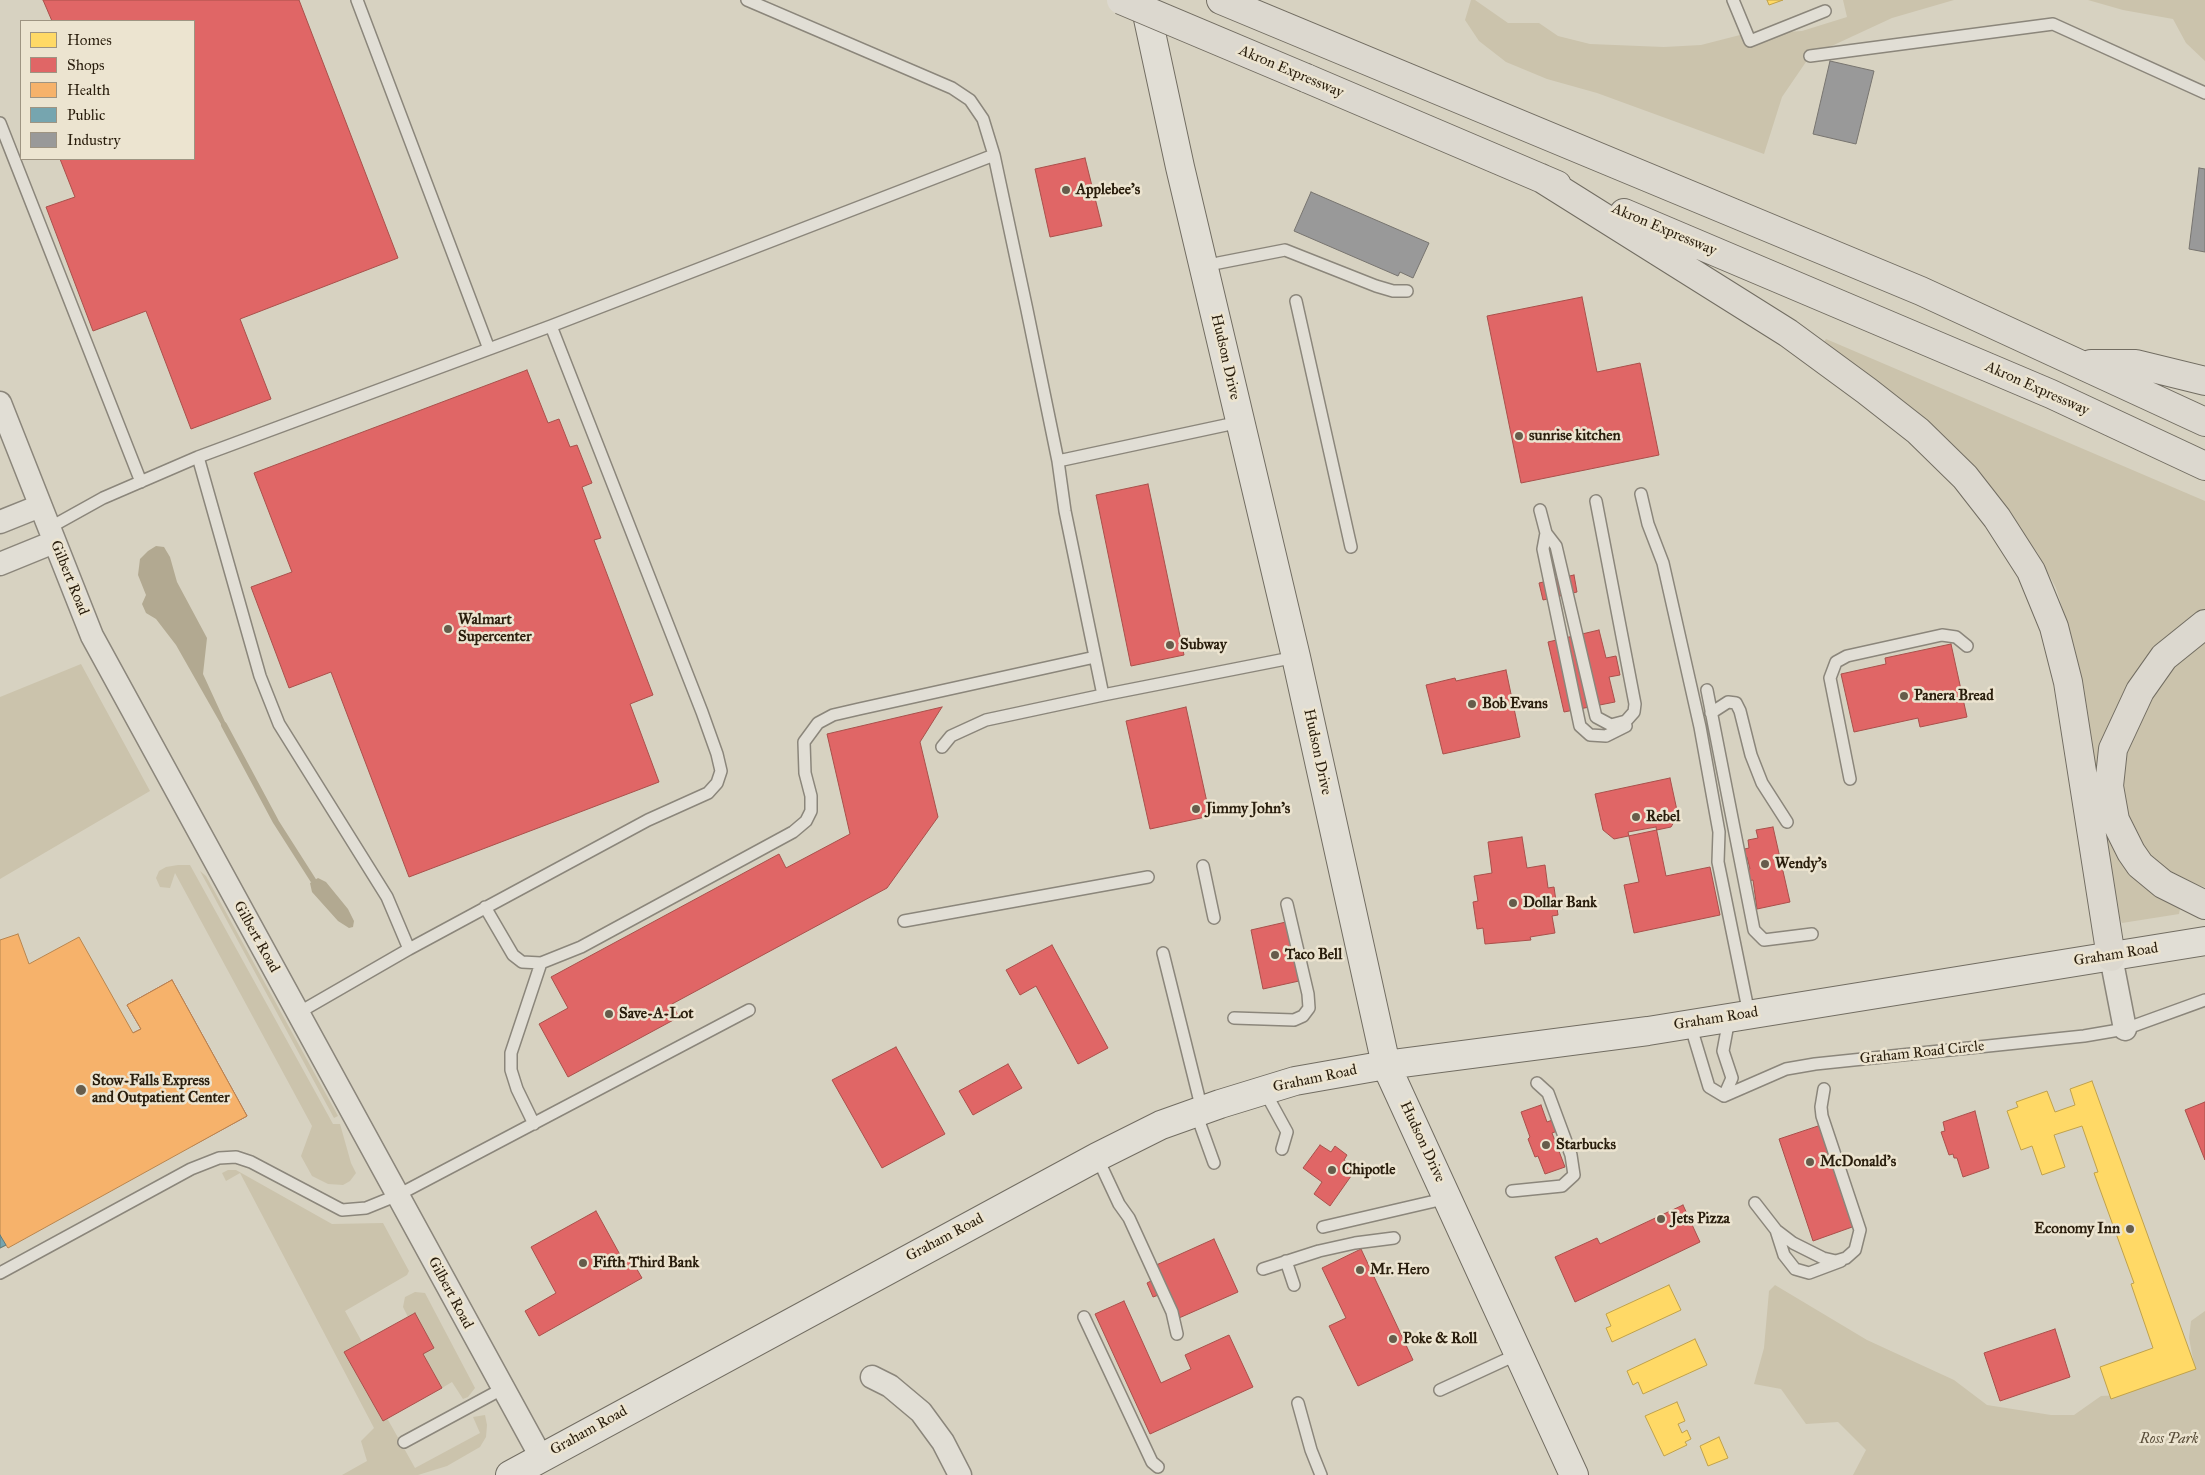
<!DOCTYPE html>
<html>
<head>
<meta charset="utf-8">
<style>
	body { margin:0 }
	#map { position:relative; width:2205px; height:1475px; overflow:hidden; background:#d7d2c1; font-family:"IM FELL Great Primer",serif }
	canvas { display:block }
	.legend { position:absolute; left:20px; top:20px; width:175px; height:140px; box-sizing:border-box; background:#ece4d0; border:1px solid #9e9482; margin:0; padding:6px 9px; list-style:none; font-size:15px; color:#291d0c }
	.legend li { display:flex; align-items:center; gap:10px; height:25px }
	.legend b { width:25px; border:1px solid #9e9482 }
</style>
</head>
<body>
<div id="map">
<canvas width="2205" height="1475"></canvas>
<ul class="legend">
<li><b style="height:14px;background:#ffd966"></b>Homes</li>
<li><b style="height:14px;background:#e06666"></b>Shops</li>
<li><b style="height:14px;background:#f6b26b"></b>Health</li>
<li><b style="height:14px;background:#76a5af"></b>Public</li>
<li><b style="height:14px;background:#999"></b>Industry</li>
</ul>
</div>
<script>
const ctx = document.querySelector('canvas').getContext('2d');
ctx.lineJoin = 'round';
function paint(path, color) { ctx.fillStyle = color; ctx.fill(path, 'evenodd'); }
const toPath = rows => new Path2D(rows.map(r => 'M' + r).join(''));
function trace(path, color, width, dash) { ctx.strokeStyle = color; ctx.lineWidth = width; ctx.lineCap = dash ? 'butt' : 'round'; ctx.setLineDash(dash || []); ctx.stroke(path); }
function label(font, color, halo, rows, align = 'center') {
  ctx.font = font + ' "IM FELL Great Primer",serif'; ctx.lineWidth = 5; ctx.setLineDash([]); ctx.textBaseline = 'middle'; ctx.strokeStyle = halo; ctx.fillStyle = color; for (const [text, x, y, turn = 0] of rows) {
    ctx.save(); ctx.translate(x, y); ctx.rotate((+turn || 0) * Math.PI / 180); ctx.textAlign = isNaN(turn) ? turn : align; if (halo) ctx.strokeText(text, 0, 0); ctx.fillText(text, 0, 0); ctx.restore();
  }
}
paint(toPath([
	[1471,0,1475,0,1508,23,1539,23,1558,36,1590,44,1664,47,1701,45,1740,35,1802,31,1847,17,1843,0,1954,0,1892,18,1810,56,1782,97,1764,154,1597,93,1547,79,1506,62,1479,41,1465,20],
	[2088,0,2205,0,2205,61,2186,43,2173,19,2123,10],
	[1826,339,2205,501,2205,611,2153,651,2100,795,2181,904,2179,914,2122,923,2115,908,2073,642,2056,588,2037,552,2005,512,1824,342],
	[2205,635,2205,887,2180,882,2157,869,2125,825,2114,767,2158,680],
	[81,664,150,791,0,879,0,697],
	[178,865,190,865,333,1124,340,1124,351,1163,356,1173,350,1181,343,1185,328,1184,312,1176,301,1156,312,1126,175,873,170,888,160,887,156,878,159,871,166,867],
	[200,871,206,876,338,1116,334,1118],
	[228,1170,236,1170,332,1224,383,1223,409,1271,407,1275,345,1311,362,1342,345,1352,382,1420,387,1418,415,1468,480,1433,473,1417,485,1415,487,1425,486,1437,480,1447,447,1466,418,1475,342,1475,367,1461,361,1441,374,1428,240,1173,226,1181,222,1173],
	[1775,1285,1867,1340,1954,1380,1987,1405,2051,1415,2074,1415,2101,1396,2122,1395,2195,1369,2189,1338,2191,1321,2205,1311,2205,1475,1853,1475,1866,1450,1838,1422,1806,1424,1781,1389,1754,1384,1764,1348,1769,1291],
	[415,1292,425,1293,475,1388,468,1397,463,1399,452,1382,442,1388,423,1354,434,1348,415,1313,408,1317,403,1307,405,1297]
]), '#cbc3ac');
paint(toPath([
	[156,546,164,547,170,557,177,582,207,638,203,674,226,724,222,726,176,645,156,619,146,613,142,604,146,595,138,575,140,559,148,551],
	[318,878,326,882,348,909,354,921,353,927,349,928,338,921,312,892,310,883]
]), '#b2a991');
const homes = toPath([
	[1767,0,1783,0,1769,5,1767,0],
	[2092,1081,2196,1369,2111,1399,2100,1367,2153,1348,2131,1284,2134,1283,2094,1173,2098,1172,2082,1126,2054,1135,2065,1167,2042,1175,2032,1146,2021,1150,2007,1111,2018,1107,2016,1102,2047,1091,2055,1112,2075,1105,2070,1089,2092,1081],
	[1669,1285,1681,1310,1612,1342,1606,1328,1611,1326,1606,1314,1669,1285],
	[1695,1339,1707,1365,1643,1394,1638,1382,1633,1385,1627,1371,1695,1339],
	[1677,1402,1685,1421,1678,1424,1682,1433,1687,1430,1691,1439,1685,1442,1687,1445,1664,1456,1645,1416,1677,1402],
	[1719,1437,1728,1458,1708,1466,1700,1446,1719,1437]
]);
paint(homes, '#ffd966');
trace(homes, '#bfa14b', 1);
const shops = toPath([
	[43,0,299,0,398,258,240,319,271,399,191,429,146,311,93,331,46,207,75,197,60,159,194,159,194,21,52,21,43,0],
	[1085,158,1102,226,1050,237,1035,169,1085,158],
	[1582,297,1597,372,1640,363,1659,455,1521,483,1487,316,1582,297],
	[527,370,548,423,559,419,570,447,577,445,592,483,582,487,601,538,594,540,653,695,630,704,659,782,409,877,331,672,289,688,251,587,292,572,254,473,527,370],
	[1148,484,1184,655,1131,666,1096,495,1148,484],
	[1574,575,1577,592,1543,600,1539,583,1574,575],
	[1599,630,1606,658,1616,656,1620,675,1609,677,1615,702,1564,712,1548,642,1599,630],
	[1951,644,1967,717,1920,727,1918,718,1854,732,1841,674,1886,664,1885,658,1951,644],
	[1506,670,1520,737,1443,754,1426,685,1455,678,1456,681,1506,670],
	[942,707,920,742,938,817,887,888,672,1004,679,1017,568,1077,539,1024,568,1008,551,977,779,854,786,868,850,834,827,734,942,707],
	[1186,707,1210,816,1150,829,1126,721,1186,707],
	[1670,778,1678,815,1671,827,1614,839,1603,830,1595,794,1670,778],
	[1656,827,1666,876,1710,867,1720,915,1634,933,1624,885,1639,882,1628,832,1656,827],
	[1773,827,1790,902,1757,909,1753,880,1748,881,1746,870,1750,869,1747,857,1742,858,1740,850,1749,848,1748,840,1758,838,1756,830,1773,827],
	[1522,837,1527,868,1545,865,1548,888,1554,887,1558,915,1552,916,1555,933,1530,937,1531,940,1485,944,1483,928,1477,929,1473,902,1478,901,1474,876,1492,873,1488,842,1522,837],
	[1286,922,1299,981,1263,989,1251,930,1286,922],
	[1052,945,1108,1048,1078,1064,1036,986,1020,995,1006,970,1052,945],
	[172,980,247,1116,192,1146,133,1033,141,1029,127,1005,172,980],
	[896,1047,945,1134,882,1168,832,1080,896,1047],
	[1008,1064,1022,1088,973,1115,959,1091,1008,1064],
	[2205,1102,2205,1160,2185,1110,2205,1102],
	[1541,1105,1547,1122,1555,1119,1560,1130,1552,1133,1565,1167,1545,1174,1538,1156,1535,1157,1528,1139,1530,1137,1521,1112,1541,1105],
	[1975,1111,1989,1168,1963,1177,1957,1158,1954,1158,1953,1154,1949,1155,1941,1132,1945,1131,1943,1122,1975,1111],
	[1821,1125,1855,1226,1813,1241,1779,1139,1821,1125],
	[1320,1145,1331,1152,1335,1146,1347,1155,1344,1160,1356,1169,1330,1206,1314,1194,1322,1182,1303,1168,1320,1145],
	[1683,1205,1700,1242,1575,1302,1555,1257,1597,1238,1600,1244,1683,1205],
	[596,1211,624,1262,631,1259,642,1278,539,1336,525,1311,556,1293,531,1247,596,1211],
	[1214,1239,1238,1292,1179,1318,1167,1292,1153,1297,1147,1283,1159,1277,1154,1266,1214,1239],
	[1361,1249,1413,1360,1358,1386,1329,1326,1346,1318,1322,1268,1361,1249],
	[1124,1301,1161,1383,1191,1369,1185,1355,1229,1335,1253,1387,1150,1434,1095,1314,1124,1301],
	[415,1313,434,1348,423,1354,442,1388,383,1421,344,1352,415,1313],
	[2055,1329,2070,1377,2000,1401,1984,1353,2055,1329]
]);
paint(shops, '#e06666');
trace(shops, '#a9504b', 1);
const health = toPath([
	[18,934,29,964,79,937,133,1033,141,1029,127,1005,172,980,247,1116,8,1248,6,1245,0,1248,0,940,18,934]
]);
paint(health, '#f6b26b');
trace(health, '#b8854e', 1);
const public = toPath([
	[0,1235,6,1245,0,1248,0,1235]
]);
paint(public, '#76a5af');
trace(public, '#5f7c7e', 1);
const industry = toPath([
	[1830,61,1874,71,1856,144,1813,134,1830,61],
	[2199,168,2205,169,2205,252,2189,249,2199,168],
	[1311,192,1429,243,1413,278,1400,272,1398,276,1294,231,1311,192]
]);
paint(industry, '#999');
trace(industry, '#77746f', 1);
trace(toPath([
	[224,725,276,822,313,880]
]), '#b2a991', 6);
const lane = toPath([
	[357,0,489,349],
	[747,0,952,88,970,100,983,119,994,155,1027,310,1058,461,1065,511,1103,695,1296,657],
	[1733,0,1750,41,1825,11],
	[1810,56,2053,24,2205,93],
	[0,123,141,482],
	[1203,266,1285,250,1376,286,1393,291,1407,291],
	[1296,301,1351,547],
	[198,457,260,676,279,724,387,897,409,949,298,1013],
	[1058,461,1240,422],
	[1641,494,1648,524,1663,563,1700,727,1719,832,1718,862,1749,1014],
	[1540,510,1546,533,1556,546,1596,717,1611,725,1626,721,1634,712,1635,704,1596,501],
	[49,528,103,498,198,457,551,326,994,155],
	[1546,533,1543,549,1580,726,1590,735,1606,736,1626,726],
	[1707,690,1754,930,1764,940,1812,934],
	[1711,713,1728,702,1736,703,1740,711,1751,755,1762,783,1787,822],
	[942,747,951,736,986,720,1103,695],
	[1850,779,1830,678,1836,662,1847,656,1942,635,1956,637,1967,646],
	[1203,866,1214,918],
	[485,907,513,955,522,962,541,963,581,947,793,832,806,821,811,811,811,796,805,773,804,742,818,723,833,715,859,709,1095,657],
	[904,921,1148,877],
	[409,949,648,820,708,793,717,783,721,771,717,754,702,712,551,326],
	[1163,953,1202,1110],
	[1234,1018,1294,1020,1303,1016,1309,1008,1308,994,1287,904],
	[1690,1024,1709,1087,1724,1096],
	[1264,1090,1287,1132,1282,1149],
	[1724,1096,1786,1069,1815,1064,2084,1036,2125,1029,2205,1000],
	[1724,1096,1732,1078,1723,1051,1729,1019],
	[1196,1113,1214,1163],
	[534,1124,517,1089,511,1070,511,1053,541,963],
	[1097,1157,1119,1204,1129,1218,1172,1312,1177,1334],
	[1512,1191,1562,1186,1574,1175,1571,1155,1548,1093,1537,1083],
	[1755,1203,1776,1230,1793,1243,1823,1258,1836,1261,1846,1258,1855,1250,1860,1230,1822,1116,1821,1107,1824,1089],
	[1323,1227,1448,1198],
	[1776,1230,1784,1255,1795,1269,1809,1273,1841,1261],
	[1286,1261,1294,1285],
	[1263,1269,1319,1251,1355,1243,1394,1238],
	[0,1273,191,1169,219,1158,236,1157,251,1162,342,1210,366,1208,398,1195,749,1010],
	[1084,1317,1152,1462,1158,1467],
	[1440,1390,1518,1354],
	[1298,1403,1311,1450,1321,1475],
	[404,1442,502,1389]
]);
const street = toPath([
	[0,403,92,636,541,1457],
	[0,522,40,506],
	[0,564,54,542],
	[2111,957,2125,1029],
	[872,1377,890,1386,921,1412,943,1442,960,1475]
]);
const secondary = toPath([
	[1144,0,1180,167,1296,657,1386,1065,1574,1475],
	[510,1475,1097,1157,1161,1125,1220,1104,1295,1081,1386,1065,1648,1031,2205,941]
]);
const highway = toPath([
	[1221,0,1921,291,2205,422],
	[1306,78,1557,185],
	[1541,178,1788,333,1867,391,1918,431,1965,477,1997,518,2031,571,2054,627,2068,682,2111,957],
	[1624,213,2051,394,2205,466],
	[2091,364,2136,364,2205,381],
	[2205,624,2164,657,2140,691,2113,749,2109,786,2115,820,2131,852,2140,865,2163,884,2205,905]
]);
trace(lane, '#8b867b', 14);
trace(street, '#8b867b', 25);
trace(secondary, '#726d62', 30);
trace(highway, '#726d62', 30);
trace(lane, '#e1ded5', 11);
trace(street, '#e1ded5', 22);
trace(secondary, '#e1ded5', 28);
trace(highway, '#dcd8cf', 28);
const highwayBridge = toPath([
	[1121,0,1306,78]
]);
trace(highwayBridge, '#726d62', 30, []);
trace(highwayBridge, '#dcd8cf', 28);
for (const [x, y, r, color] of [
	[1066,190,5,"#665c4b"],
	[1519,436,5,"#665c4b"],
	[448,629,5,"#665c4b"],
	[1170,645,5,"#665c4b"],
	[1904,696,5,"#665c4b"],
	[1472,704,5,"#665c4b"],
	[1196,809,5,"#665c4b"],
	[1636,817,5,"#665c4b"],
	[1765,864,5,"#665c4b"],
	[1513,903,5,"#665c4b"],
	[1275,955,5,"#665c4b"],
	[609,1014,5,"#665c4b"],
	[81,1090,6,"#665c4b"],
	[1546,1145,5,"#665c4b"],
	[1810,1162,5,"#665c4b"],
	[1332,1170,5,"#665c4b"],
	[1661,1219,5,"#665c4b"],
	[2130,1229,5,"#665c4b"],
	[583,1263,5,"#665c4b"],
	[1360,1270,5,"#665c4b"],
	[1393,1339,5,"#665c4b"]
]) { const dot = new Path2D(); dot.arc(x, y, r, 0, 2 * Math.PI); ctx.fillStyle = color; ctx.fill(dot); trace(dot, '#ece4d0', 2); }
label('15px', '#291d0c', '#ece4d0', [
	["Akron Expressway",1291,72,23],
	["Akron Expressway",1664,230,23],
	["Hudson Drive",1225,357,77],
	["Akron Expressway",2037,389,24],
	["Gilbert Road",69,578,68],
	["Hudson Drive",1317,752,78],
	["Gilbert Road",256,937,61],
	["Graham Road",2116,955,-9],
	["Graham Road",1716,1019,-9],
	["Graham Road Circle",1922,1053,-6],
	["Graham Road",1315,1079,-12],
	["Hudson Drive",1422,1142,65],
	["Graham Road",945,1238,-28],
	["Gilbert Road",450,1293,62],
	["Graham Road",589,1431,-29]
]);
label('bold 15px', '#291d0c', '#ece4d0', [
	["Applebee's",1076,190],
	["sunrise kitchen",1529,436],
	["Walmart",458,620],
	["Supercenter",458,637],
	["Subway",1180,645],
	["Panera Bread",1914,696],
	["Bob Evans",1482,704],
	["Jimmy John's",1206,809],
	["Rebel",1646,817],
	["Wendy's",1775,864],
	["Dollar Bank",1523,903],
	["Taco Bell",1285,955],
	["Save-A-Lot",619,1014],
	["Stow-Falls Express",92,1081],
	["and Outpatient Center",92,1098],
	["Starbucks",1556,1145],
	["McDonald's",1820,1162],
	["Chipotle",1342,1170],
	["Jets Pizza",1671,1219],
	["Economy Inn",2120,1229,"right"],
	["Fifth Third Bank",593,1263],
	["Mr. Hero",1370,1270],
	["Poke & Roll",1403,1339]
], 'left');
label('italic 15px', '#574b37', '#ece4d0', [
	["Ross Park",2169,1439]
]);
</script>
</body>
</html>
